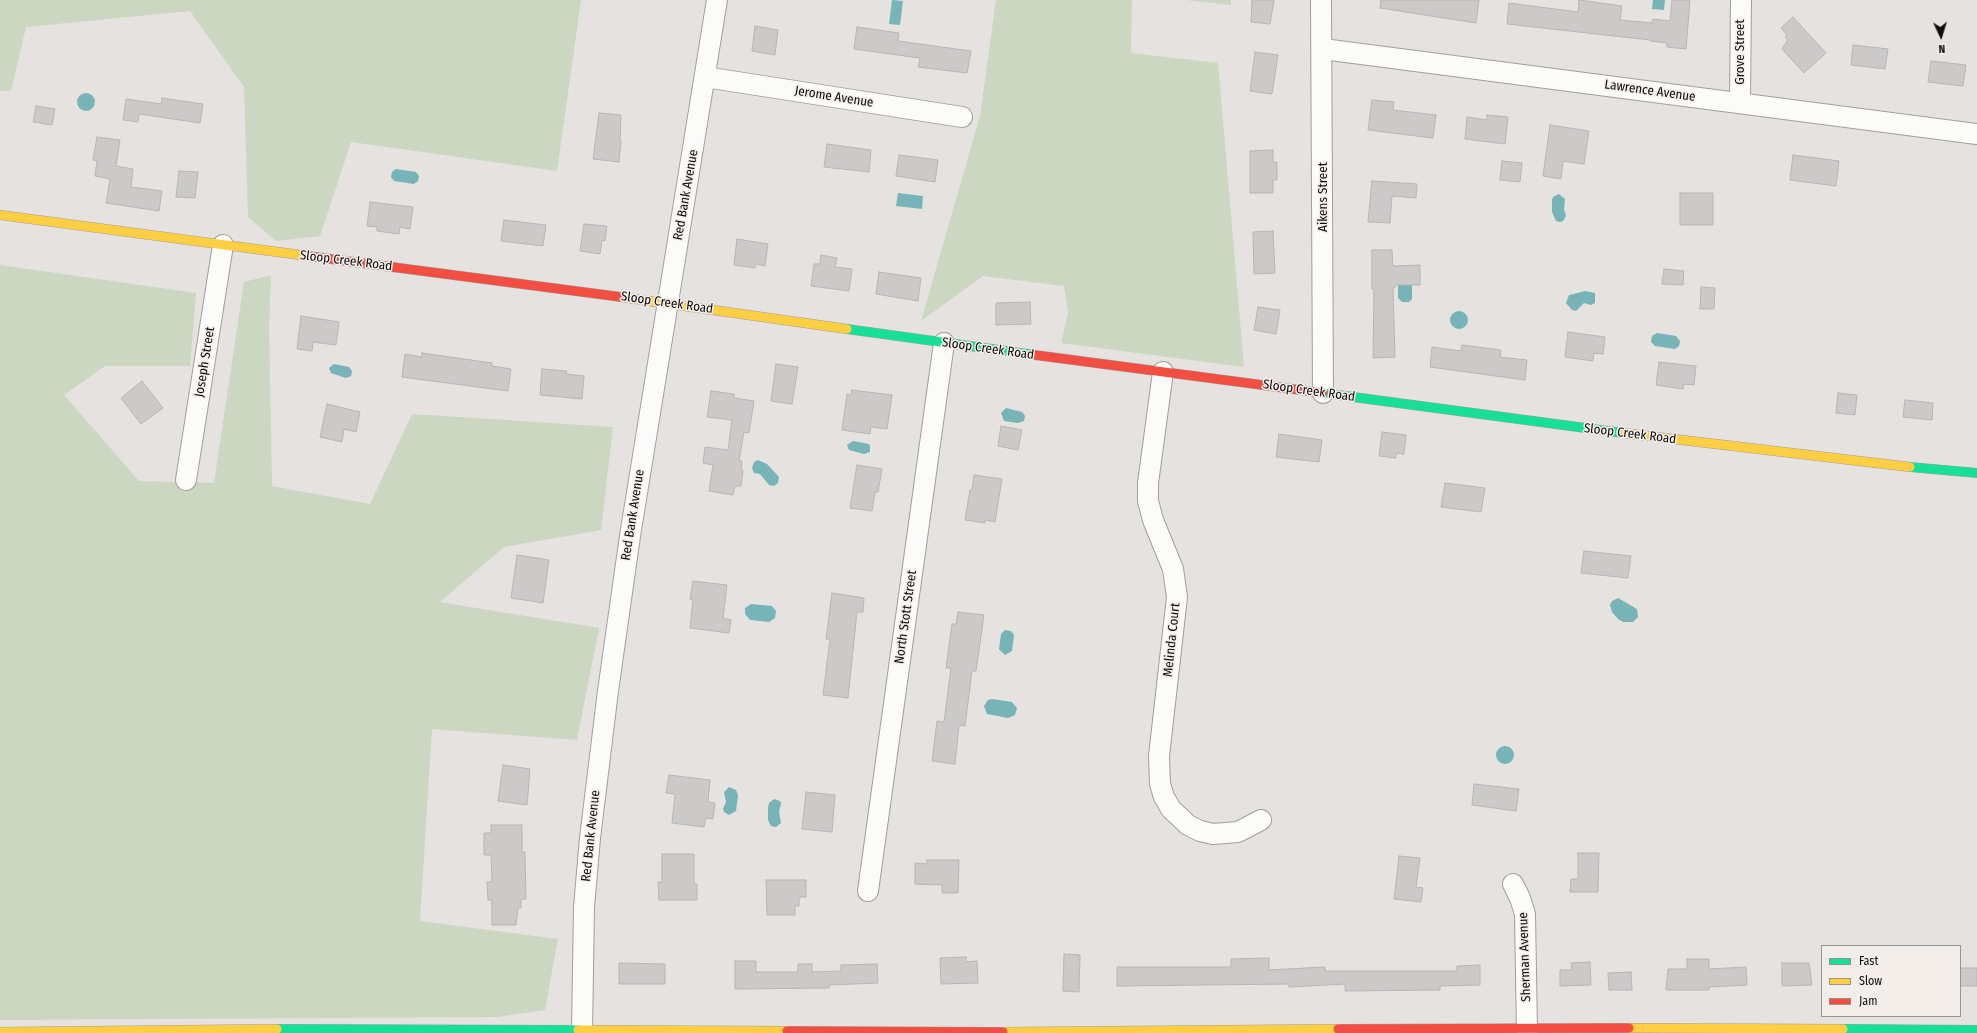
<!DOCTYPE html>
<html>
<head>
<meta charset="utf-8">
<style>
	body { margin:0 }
	#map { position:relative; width:1977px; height:1033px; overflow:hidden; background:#e5e2e0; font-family:"Fira Sans Condensed",sans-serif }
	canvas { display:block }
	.legend { position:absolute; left:1821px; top:945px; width:140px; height:72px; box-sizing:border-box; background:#f4eeeb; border:1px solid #989491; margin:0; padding:5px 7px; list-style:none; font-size:12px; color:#0e0c0b }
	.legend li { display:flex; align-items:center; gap:8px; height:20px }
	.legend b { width:20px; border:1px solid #989491 }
	.north { position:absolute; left:1921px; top:16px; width:40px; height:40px; -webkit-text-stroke:3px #f4eeeb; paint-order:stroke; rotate:176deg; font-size:11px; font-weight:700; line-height:16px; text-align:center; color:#0e0c0b }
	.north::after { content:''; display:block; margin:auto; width:14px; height:18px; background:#0e0c0b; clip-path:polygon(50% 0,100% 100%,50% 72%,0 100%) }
</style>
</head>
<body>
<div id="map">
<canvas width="1977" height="1033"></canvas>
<ul class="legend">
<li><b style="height:5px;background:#16e098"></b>Fast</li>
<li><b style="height:5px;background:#ffcf43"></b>Slow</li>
<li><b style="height:5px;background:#f24e42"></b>Jam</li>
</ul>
<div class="north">N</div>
</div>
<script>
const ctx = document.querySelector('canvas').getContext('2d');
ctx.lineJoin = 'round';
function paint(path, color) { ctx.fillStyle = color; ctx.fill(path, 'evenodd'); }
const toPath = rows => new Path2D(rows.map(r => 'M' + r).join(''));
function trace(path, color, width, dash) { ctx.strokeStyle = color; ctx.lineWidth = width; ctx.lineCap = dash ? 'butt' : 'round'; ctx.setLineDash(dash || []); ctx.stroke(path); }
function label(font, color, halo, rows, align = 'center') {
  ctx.font = font + ' "Fira Sans Condensed",sans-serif'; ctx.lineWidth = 3; ctx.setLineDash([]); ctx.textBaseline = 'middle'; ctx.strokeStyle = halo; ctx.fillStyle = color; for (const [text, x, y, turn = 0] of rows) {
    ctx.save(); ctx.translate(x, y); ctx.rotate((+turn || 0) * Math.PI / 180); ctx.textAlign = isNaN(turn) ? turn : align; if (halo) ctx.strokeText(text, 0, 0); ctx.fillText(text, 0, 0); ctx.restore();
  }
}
paint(toPath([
	[0,0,581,0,557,171,351,142,320,236,276,241,248,217,244,87,190,11,26,27,11,91,0,91],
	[996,0,1132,0,1131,53,1218,63,1244,367,1061,343,1068,312,1064,286,983,276,921,321,980,116],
	[1186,0,1231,0,1231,5],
	[0,265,196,293,190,366,105,366,64,395,139,481,214,483,244,282,271,275,269,326,272,486,370,504,412,414,613,427,601,530,504,547,440,602,599,628,577,740,432,729,420,921,558,939,545,1010,498,1017,0,1020]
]), '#cbd7c0');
paint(toPath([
	[892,0,903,1,900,25,889,24],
	[1653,0,1665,0,1664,10,1652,9],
	'77 102a9 9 0 1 1 18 0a9 9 0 1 1-18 0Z',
	[396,169,416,172,419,176,418,181,414,184,394,181,391,177,392,172],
	[898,193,923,196,922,209,896,206],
	[1559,194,1565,199,1564,209,1566,216,1563,221,1560,222,1556,221,1552,212,1552,200,1553,197],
	[1398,278,1412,278,1412,299,1409,302,1402,302,1398,298],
	[1585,291,1595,293,1595,303,1591,305,1584,303,1576,311,1572,310,1566,303,1569,295],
	'1450 320a9 9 0 1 1 18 0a9 9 0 1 1-18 0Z',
	[1657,333,1676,336,1680,341,1679,346,1675,349,1655,346,1651,342,1652,336],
	[334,364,349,367,352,371,351,376,346,378,331,373,329,368],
	[1006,408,1022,412,1025,416,1024,421,1018,423,1004,421,1001,413],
	[853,441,869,444,870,446,870,452,864,454,849,450,847,445],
	[758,460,767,464,779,477,778,483,774,486,769,485,760,474,754,473,752,468,754,462],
	[1618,598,1637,609,1638,617,1633,622,1623,622,1618,619,1612,612,1610,605,1612,601],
	[751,604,772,606,776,611,775,618,769,622,750,620,745,614,745,608],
	[1005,630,1011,631,1014,635,1012,651,1005,655,999,649,1001,634],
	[992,699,1012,702,1017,708,1015,715,1008,718,987,714,984,706,988,700],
	'1496 755a9 9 0 1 1 18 0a9 9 0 1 1-18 0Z',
	[729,787,736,790,738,795,736,811,729,815,724,812,723,809,726,802,724,792],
	[774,799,780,801,781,804,779,811,781,823,776,827,771,826,768,820,768,808,769,803]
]), '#76b4b8');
const building = toPath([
	[1252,0,1274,0,1270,24,1251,22,1252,0],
	[1381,0,1479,0,1476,23,1380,8,1381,0],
	[1579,0,1622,6,1620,20,1652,23,1653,19,1670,21,1672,0,1690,0,1686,49,1667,47,1667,43,1650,41,1650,40,1507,24,1509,3,1578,12,1579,0],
	[1793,17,1826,53,1804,73,1782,49,1788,40,1785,37,1787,35,1781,28,1793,17],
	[755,26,778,30,775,55,752,51,755,26],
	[857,27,899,33,898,41,971,51,967,73,918,67,920,58,854,49,857,27],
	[1853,45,1888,49,1885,69,1851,65,1853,45],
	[1255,52,1278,55,1272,94,1250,91,1255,52],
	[1931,61,1966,65,1963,86,1928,82,1931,61],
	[162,98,203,104,200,123,139,114,138,122,123,120,126,99,161,104,162,98],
	[1372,100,1394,102,1393,110,1436,115,1433,138,1368,130,1372,100],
	[36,106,55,109,52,125,33,122,36,106],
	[599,113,621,115,620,141,621,141,619,162,593,159,599,113],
	[1487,115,1508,117,1505,144,1465,139,1467,117,1487,120,1487,115],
	[1550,125,1589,131,1584,164,1563,161,1561,179,1543,176,1550,125],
	[97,137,120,140,116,166,133,169,131,187,162,191,159,211,106,203,110,179,95,176,97,161,93,160,97,137],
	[827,144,871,150,869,172,824,167,827,144],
	[1273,150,1273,162,1277,162,1277,180,1273,180,1273,193,1250,193,1250,151,1273,150],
	[899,155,938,160,935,182,896,176,899,155],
	[1793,155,1839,161,1836,186,1790,180,1793,155],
	[1502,161,1522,163,1520,182,1500,180,1502,161],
	[179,171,198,172,195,198,176,197,179,171],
	[1372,181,1417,184,1416,198,1392,196,1390,223,1368,222,1372,181],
	[1680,193,1713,193,1713,225,1680,225,1680,193],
	[370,202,413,207,410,229,400,227,399,234,377,231,377,227,367,226,370,202],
	[504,220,546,225,543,246,501,241,504,220],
	[584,224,607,226,605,241,602,240,600,254,580,251,584,224],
	[1273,231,1275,273,1254,274,1253,232,1273,231],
	[737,239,768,244,765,266,756,264,755,268,734,265,737,239],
	[1372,250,1392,250,1393,266,1420,265,1420,285,1395,285,1395,288,1393,288,1395,357,1373,358,1374,289,1372,289,1372,250],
	[821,255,837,258,835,267,852,269,849,291,811,286,814,264,820,264,821,255],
	[1664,269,1684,271,1683,285,1662,284,1664,269],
	[879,272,921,278,918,301,876,294,879,272],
	[1701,287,1715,288,1714,309,1700,309,1701,287],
	[1030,302,1031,324,996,325,996,303,1030,302],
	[1258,307,1280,310,1276,334,1254,330,1258,307],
	[301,316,339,322,336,345,313,342,312,351,297,349,301,316],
	[1568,332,1605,337,1603,354,1594,353,1593,361,1565,357,1568,332],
	[1462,345,1501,350,1500,357,1527,360,1525,380,1430,367,1432,347,1461,351,1462,345],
	[422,353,492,363,492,366,511,369,508,391,402,377,405,354,422,357,422,353],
	[1659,362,1696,366,1694,385,1684,384,1683,389,1656,385,1659,362],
	[776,364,798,367,792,404,771,401,776,364],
	[542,369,567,371,566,374,584,376,582,399,540,395,542,369],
	[142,381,163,408,141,424,121,398,142,381],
	[852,390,892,395,887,429,871,427,870,434,842,430,847,394,851,395,852,390],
	[711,391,734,394,734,398,754,401,749,433,744,432,739,461,742,461,741,470,743,470,741,486,735,486,733,495,709,491,713,465,703,463,705,447,728,450,732,420,707,417,711,391],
	[1838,393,1857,395,1855,415,1836,413,1838,393],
	[1905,400,1933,403,1932,420,1903,417,1905,400],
	[327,404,360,412,356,432,344,429,342,442,320,437,327,404],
	[1001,426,1022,430,1018,450,998,446,1001,426],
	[1382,432,1406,435,1404,454,1396,453,1396,458,1379,456,1382,432],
	[1279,434,1322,440,1319,462,1276,457,1279,434],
	[857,465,882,469,878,492,875,492,872,511,850,508,857,465],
	[974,475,1002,479,995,522,985,520,985,523,965,520,970,490,972,490,974,475],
	[1445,483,1485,488,1481,512,1441,507,1445,483],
	[1584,551,1631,556,1628,578,1581,573,1584,551],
	[517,555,549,560,543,603,511,598,517,555],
	[693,581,727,585,723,618,731,620,729,633,690,628,693,600,690,599,693,581],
	[832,593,864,598,863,612,857,612,848,698,823,695,830,639,826,639,832,593],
	[958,612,984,615,976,671,972,671,965,726,959,725,955,764,932,761,937,721,944,722,951,668,946,668,952,624,956,624,958,612],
	[503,765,530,769,527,805,498,801,503,765],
	[669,775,710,780,708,802,715,803,713,819,706,818,704,827,672,823,675,794,666,793,669,775],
	[1474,784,1519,789,1516,811,1472,805,1474,784],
	[806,792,835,795,832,832,802,829,806,792],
	[491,825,522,825,522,852,525,852,526,899,521,899,521,908,518,908,516,925,492,925,492,900,488,900,487,882,492,882,491,855,484,855,484,833,491,833,491,825],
	[1578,853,1599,853,1598,892,1570,892,1571,879,1578,879,1578,853],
	[662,854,694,854,694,884,697,884,697,900,659,900,658,882,662,882,662,854],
	[1399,856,1420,858,1416,887,1423,888,1421,902,1394,899,1399,856],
	[927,860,959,860,958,893,942,893,942,885,915,884,915,863,927,864,927,860],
	[766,880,806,880,806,897,799,897,799,906,795,906,795,915,767,915,766,880],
	[1064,954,1080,955,1079,992,1063,991,1064,954],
	[966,957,966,962,977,961,978,983,941,984,940,958,966,957],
	[1269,958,1269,970,1325,967,1325,971,1457,971,1457,966,1480,965,1480,985,1440,986,1440,990,1345,991,1345,984,1289,987,1289,984,1117,986,1117,967,1231,967,1231,959,1269,958],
	[1687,959,1709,959,1709,969,1746,967,1747,985,1709,987,1709,990,1666,990,1668,969,1687,969,1687,959],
	[735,961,756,961,756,972,798,972,798,964,812,964,812,972,841,971,841,965,877,964,878,983,829,985,829,988,735,989,735,961],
	[1590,962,1591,985,1560,986,1560,970,1572,970,1571,963,1590,962],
	[619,963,665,964,665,984,619,984,619,963],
	[1782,963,1809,963,1812,985,1782,986,1782,963],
	[1960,968,1977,968,1977,986,1960,986,1960,968],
	[1631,972,1632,990,1609,990,1608,973,1631,972]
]);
paint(building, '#ccc9c9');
trace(building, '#b7b5b5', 1);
const street = toPath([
	[1321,0,1323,393],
	[1323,49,1977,134],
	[705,77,962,117],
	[1740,103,1741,0],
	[1163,372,1148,483,1148,501,1153,520,1173,569,1177,597,1159,756,1160,784,1164,797,1171,809,1188,825,1200,831,1213,834,1238,832,1261,820],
	[186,480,223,245],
	[1513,884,1520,898,1525,914,1527,1033],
	[868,891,944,343],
	[582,1033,584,907,590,838,608,691,630,536,717,0]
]);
const fast = toPath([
	[847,329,1035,355],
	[1323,393,1623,433],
	[1910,467,1977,473],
	[277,1029,578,1030],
	[1843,1029,1977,1030]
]);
const slow = toPath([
	[0,215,308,256],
	[621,297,847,329],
	[1623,433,1910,467],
	[1629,1028,1843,1029],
	[578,1030,787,1031],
	[0,1032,277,1029],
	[1003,1032,1338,1029]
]);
const jam = toPath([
	[308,256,621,297],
	[1035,355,1323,393],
	[1338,1029,1629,1028],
	[787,1031,1003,1032]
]);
trace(street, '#a19f9d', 22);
trace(fast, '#a19f9d', 10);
trace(slow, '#a19f9d', 10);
trace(jam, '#a19f9d', 10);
trace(street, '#fbfbfa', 20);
trace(fast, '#16e098', 9);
trace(slow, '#ffcf43', 9);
trace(jam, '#f24e42', 9);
label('13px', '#0e0c0b', '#f4eeeb', [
	["Grove Street",1740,52,-90],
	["Lawrence Avenue",1650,91,8],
	["Jerome Avenue",834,97,9],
	["Red Bank Avenue",686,195,-80],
	["Aikens Street",1323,197,-90],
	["Sloop Creek Road",346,261,7],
	["Sloop Creek Road",667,303,8],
	["Sloop Creek Road",988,349,8],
	["Joseph Street",205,362,-81],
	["Sloop Creek Road",1309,391,8],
	["Sloop Creek Road",1630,434,7],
	["Red Bank Avenue",633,515,-81],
	["North Stott Street",906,617,-82],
	["Melinda Court",1172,640,-84],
	["Red Bank Avenue",591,836,-84],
	["Sherman Avenue",1525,957,-92]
]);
</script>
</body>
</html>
